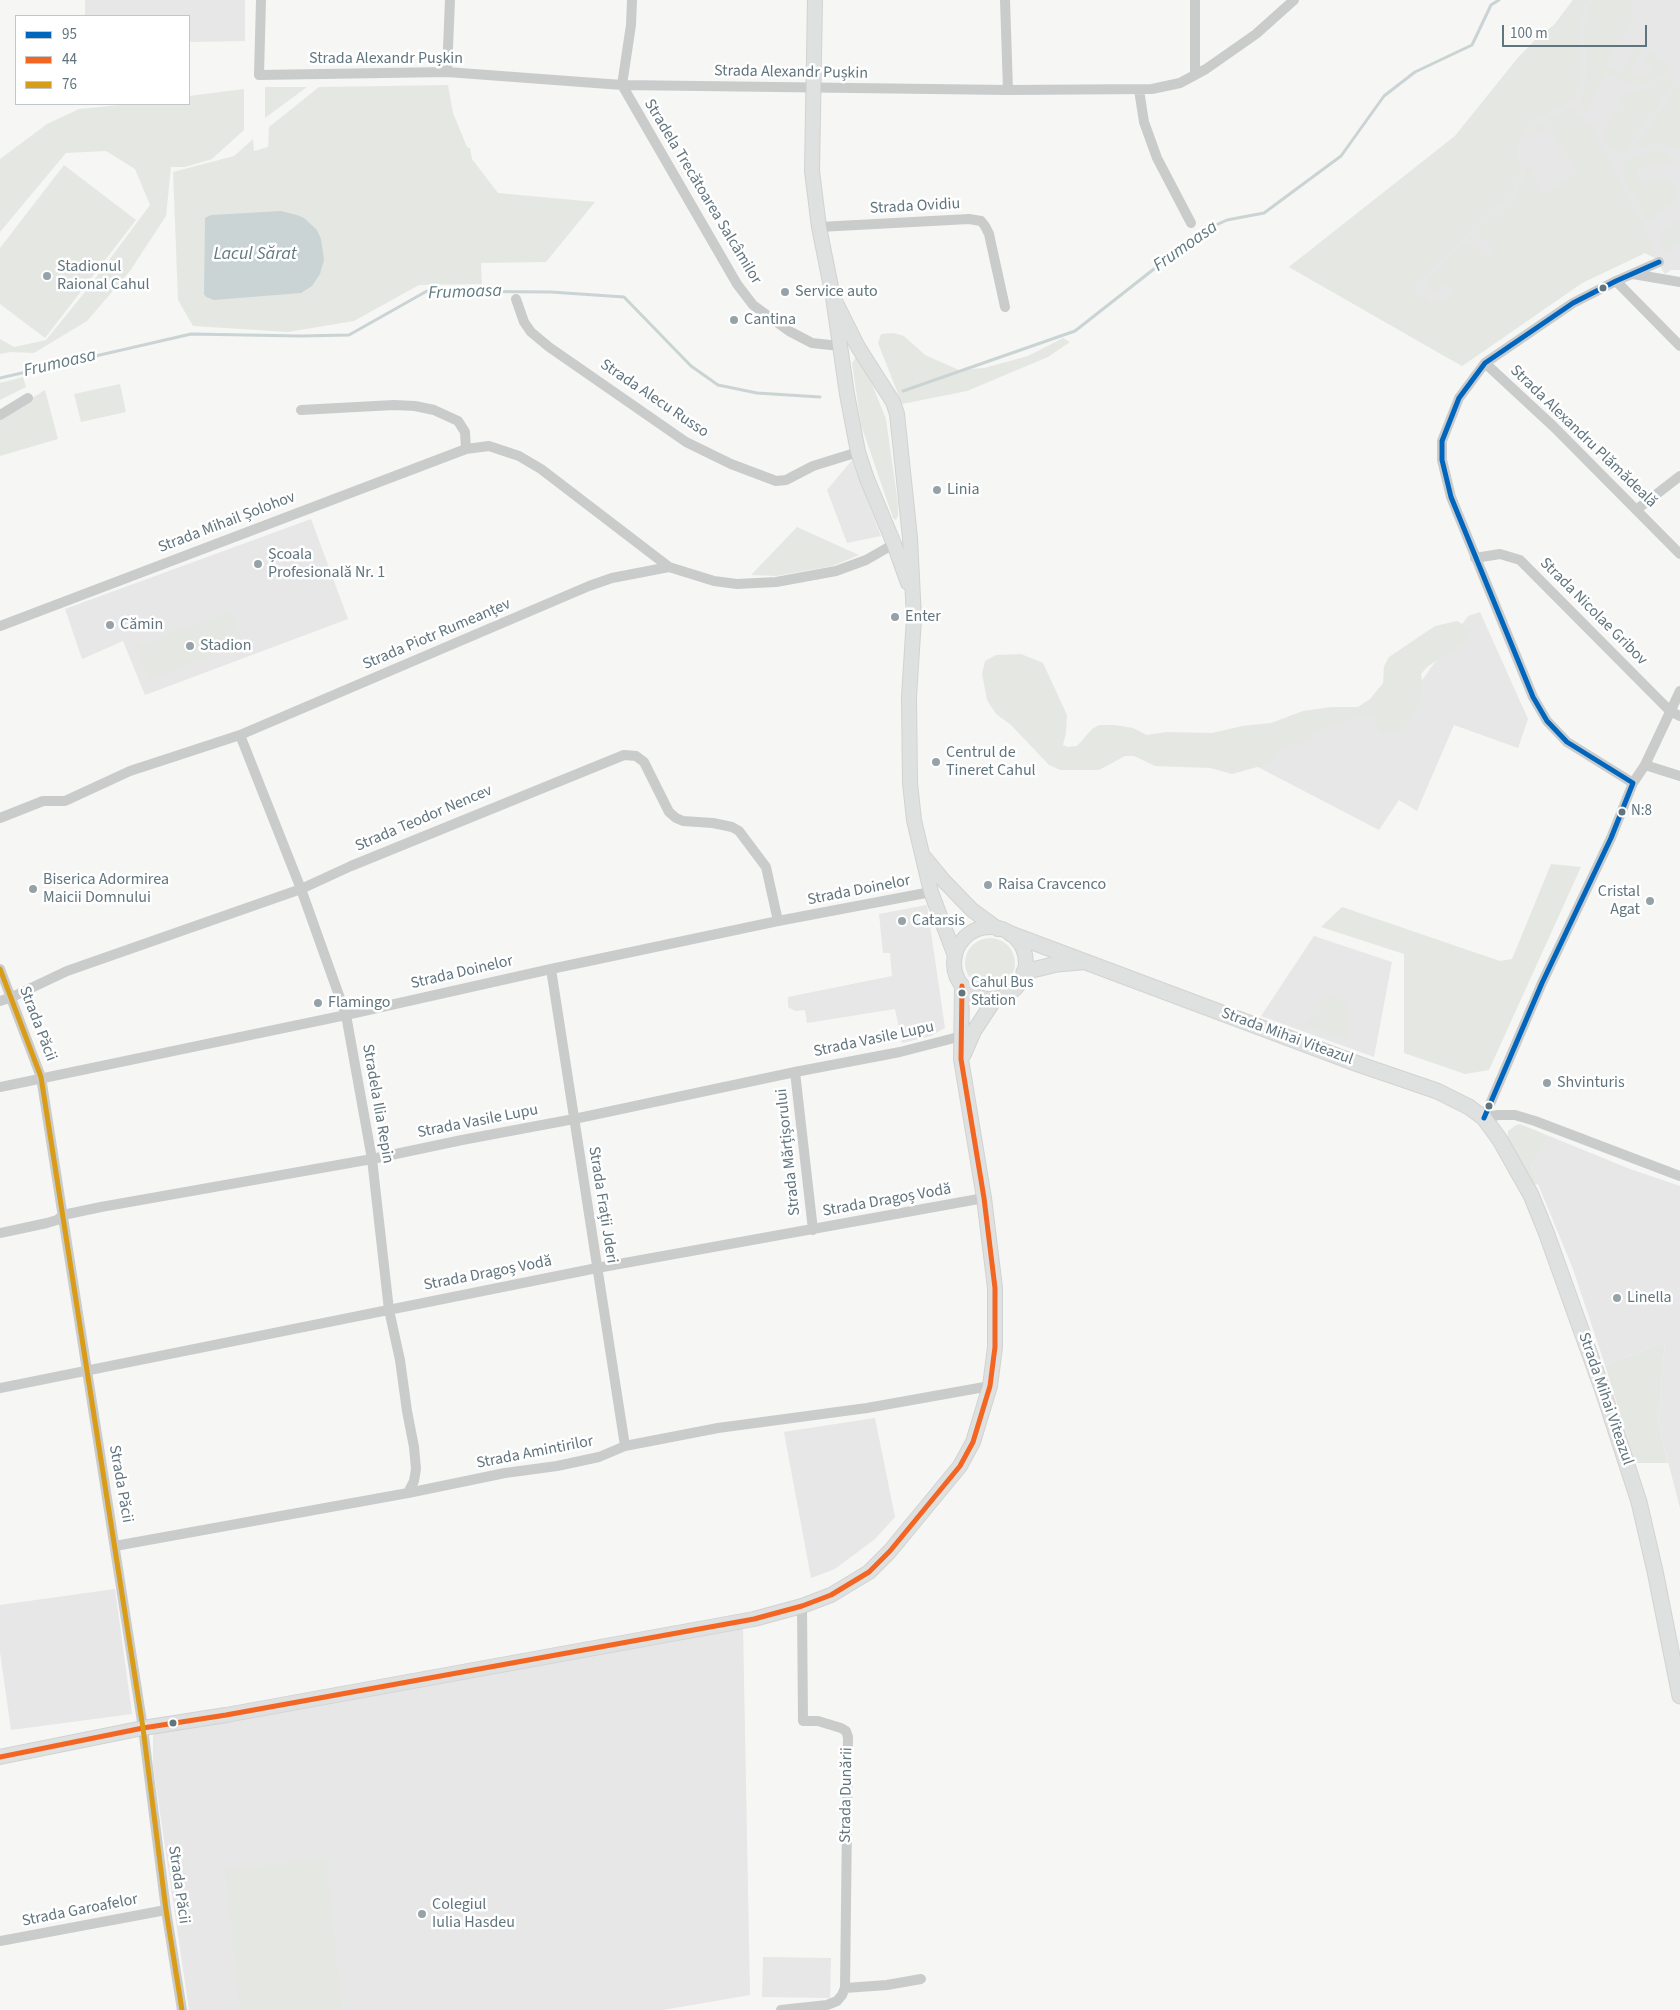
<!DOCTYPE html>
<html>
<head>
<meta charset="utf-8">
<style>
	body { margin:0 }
	#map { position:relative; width:1680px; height:2010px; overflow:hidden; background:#f6f6f4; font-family:"Source Sans 3",sans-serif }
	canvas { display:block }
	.legend { position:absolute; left:15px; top:15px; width:175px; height:90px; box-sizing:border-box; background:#fff; border:1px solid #c0c8cc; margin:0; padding:6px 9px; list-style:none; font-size:15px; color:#61757f }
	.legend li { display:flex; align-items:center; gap:10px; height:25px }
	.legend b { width:25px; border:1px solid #c0c8cc }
	.scale { position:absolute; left:1502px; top:25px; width:145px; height:22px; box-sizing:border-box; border:2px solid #61757f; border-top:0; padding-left:6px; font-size:15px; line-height:18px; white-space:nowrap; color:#61757f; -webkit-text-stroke:4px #fff; paint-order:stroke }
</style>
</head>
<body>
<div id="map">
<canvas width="1680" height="2010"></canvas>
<ul class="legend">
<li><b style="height:6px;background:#0065bd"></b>95</li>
<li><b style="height:6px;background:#f26522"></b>44</li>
<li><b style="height:6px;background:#d99c19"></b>76</li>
</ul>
<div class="scale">100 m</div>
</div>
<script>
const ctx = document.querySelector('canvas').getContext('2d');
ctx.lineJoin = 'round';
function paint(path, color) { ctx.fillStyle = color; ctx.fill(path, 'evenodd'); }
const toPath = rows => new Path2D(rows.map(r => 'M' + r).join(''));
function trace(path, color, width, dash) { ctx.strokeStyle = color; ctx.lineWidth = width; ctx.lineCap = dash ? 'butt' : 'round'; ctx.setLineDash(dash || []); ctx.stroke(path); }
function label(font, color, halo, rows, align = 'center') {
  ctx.font = font + ' "Source Sans 3",sans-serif'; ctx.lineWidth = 5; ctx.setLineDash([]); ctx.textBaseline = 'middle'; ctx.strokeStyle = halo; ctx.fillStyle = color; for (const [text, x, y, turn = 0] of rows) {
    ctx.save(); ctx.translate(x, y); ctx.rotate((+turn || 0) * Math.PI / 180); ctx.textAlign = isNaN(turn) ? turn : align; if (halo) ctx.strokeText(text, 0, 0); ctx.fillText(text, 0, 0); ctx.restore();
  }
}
paint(toPath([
	[85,0,245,0,245,41,189,42,189,16,85,16],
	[1573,0,1680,0,1680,270,1671,270,1665,274,1655,258,1645,253,1582,283,1462,366,1289,267,1455,136,1517,59,1534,41,1554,25],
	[852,460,881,536,847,543,827,490],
	[311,519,348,619,145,695,123,641,82,659,65,609],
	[1480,612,1528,719,1518,748,1454,725,1417,811,1399,800,1379,830,1254,765,1296,731,1413,693,1468,616],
	[927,905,945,1028,931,1036,902,1043,895,1009,807,1023,805,1010,795,1011,788,1007,788,997,892,976,890,953,883,953,879,914],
	[1314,936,1392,962,1374,1057,1261,1016],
	[1549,1136,1630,1169,1680,1186,1680,1508,1658,1423,1665,1342,1605,1365,1573,1269,1531,1167],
	[875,1418,895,1517,875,1539,835,1569,811,1578,784,1432],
	[115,1589,132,1714,11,1730,0,1652,0,1605],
	[743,1627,750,1995,663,2010,189,2010,153,1765,153,1734],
	[763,1957,831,1958,830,1998,762,1997]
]), '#e6e7e6');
paint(toPath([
	[1573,0,1590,0,1584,6,1580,19,1578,30,1581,59,1581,87,1575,98,1570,103,1535,120,1526,129,1518,140,1517,154,1521,173,1513,192,1411,287,1431,305,1435,301,1444,301,1454,293,1449,286,1444,284,1439,290,1435,291,1426,282,1488,221,1513,199,1524,178,1526,165,1544,195,1579,173,1550,128,1554,126,1550,120,1542,125,1545,131,1536,132,1533,128,1538,124,1569,108,1575,110,1575,114,1590,124,1647,234,1655,258,1645,253,1582,283,1462,366,1289,267,1455,136,1517,59,1534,41,1554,25],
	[1478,232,1496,251,1487,260,1469,241],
	[1597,0,1632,0,1630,10,1636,13,1605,64,1621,73,1639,43,1644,46,1629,73,1646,78,1652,68,1652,66,1645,62,1649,52,1663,63,1669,74,1635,88,1636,85,1628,80,1626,83,1613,75,1611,77,1606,74,1585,109,1582,108,1581,100,1585,86,1587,58,1584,30,1589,9],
	[1670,76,1673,83,1625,150,1620,152,1612,150,1604,137,1608,125,1628,91,1631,93],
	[1680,83,1680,148,1656,144,1634,150],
	[448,85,453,113,467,147,470,148,472,159,498,193,595,202,546,262,481,263,482,284,419,285,354,321,288,332,193,326,178,300,173,172,234,156,253,139,254,151,268,147,269,127,319,87],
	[265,87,307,87,265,118],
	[244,89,244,130,212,159,185,167,171,167,166,216,130,271,87,321,34,353,10,352,0,354,0,339,14,347,46,340,89,287,150,205,135,169,106,151,66,153,0,232,0,159,47,124,79,109,130,104,189,104,189,96],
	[1655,150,1666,152,1674,162,1667,164,1655,163,1639,168,1637,175,1645,185,1657,178,1666,179,1675,187,1676,195,1675,200,1649,220,1646,218,1625,179,1622,167,1625,160],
	[64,165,136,220,45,338,0,304,0,248],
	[1680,218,1680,241,1664,252,1661,247,1661,236,1665,230],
	[894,333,904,336,925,355,959,370,984,368,1028,356,1063,338,1070,342,1048,357,967,391,902,404,878,343,881,334],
	[856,357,862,359,886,419,898,504,898,516,896,520,893,518,861,425,852,363],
	[23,377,26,387,0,400,0,383],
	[120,384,126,412,81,422,74,394],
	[45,390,58,439,0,456,0,418],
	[797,527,859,555,833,566,776,576,751,575],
	[231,611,243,644,150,680,137,647],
	[1457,621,1471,629,1466,641,1427,667,1421,674,1423,688,1420,704,1401,731,1381,734,1373,717,1356,717,1320,730,1301,742,1280,748,1268,764,1232,774,1210,768,1155,766,1134,756,1125,756,1099,770,1060,770,1049,765,1011,725,996,714,987,700,982,674,985,661,996,655,1021,654,1043,663,1067,715,1066,733,1063,745,1068,747,1077,746,1092,729,1099,725,1115,725,1133,728,1147,735,1166,732,1212,733,1242,726,1271,723,1303,711,1331,707,1358,707,1370,699,1383,683,1384,666,1389,657,1435,626],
	[1551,864,1581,867,1489,1070,1465,1074,1404,1053,1404,954,1321,927,1342,907,1500,961,1512,959],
	'965 963a25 25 0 1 1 50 0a25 25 0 1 1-50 0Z',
	[1328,995,1347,1002,1349,1040,1304,1024],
	[1520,1124,1549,1136,1531,1167,1538,1184,1532,1186,1508,1141,1508,1131,1516,1125],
	[1665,1342,1658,1423,1668,1463,1635,1463,1605,1365],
	[326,1858,342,2010,240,2010,225,1870]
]), '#e5e8e2');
paint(toPath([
	[281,211,297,215,304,218,317,230,321,239,324,260,320,274,312,286,301,293,214,300,206,297,204,294,205,218,211,215]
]), '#cad4d5');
trace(toPath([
	[0,378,191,334,301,336,349,335,427,291,551,292,624,297,691,366,718,385,757,393,820,397],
	[903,391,1075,331,1201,232,1227,220,1264,213,1341,156,1384,96,1415,72,1472,45,1491,5,1499,0]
]), '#cad4d5', 3);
const secondary = toPath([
	[815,0,812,171,819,227,833,297,847,394,858,452,867,479,894,544,908,583],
	[833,297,858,347,893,402,897,414,910,538,914,618,909,697,910,783,914,820,931,892,955,956],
	[925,858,944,881,972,910,998,929],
	'954 963a36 36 0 1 1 72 0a36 36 0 1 1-72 0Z',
	[964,1054,974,1031,995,999],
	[0,1757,143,1728,226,1715,754,1619,802,1606,831,1595,869,1572,890,1551,960,1466,973,1442,990,1386,995,1347,995,1288,984,1198,961,1059,962,986]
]);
const primary = toPath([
	[1011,934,1358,1064,1437,1091,1469,1107,1484,1118,1500,1140,1531,1195,1546,1232,1603,1391,1639,1502,1655,1571,1680,1696],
	[1024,972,1057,964,1080,962]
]);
trace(secondary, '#d1d3d2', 16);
trace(primary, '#d2d3d2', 17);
trace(toPath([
	[261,0,259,75,447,72,622,85,1008,90,1152,89,1180,83,1206,69,1256,34,1294,0],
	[632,0,631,25,622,85,737,284,753,305,789,331,812,343,840,346],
	[1005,0,1008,90],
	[1195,0,1195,75],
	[447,72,450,0],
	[1139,90,1144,122,1157,158,1191,223],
	[819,227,969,219,981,221,985,226,989,234,1005,307],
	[1633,274,1680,282],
	[1616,281,1680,346],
	[516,299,524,322,531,332,549,347,686,442,731,464,776,481,786,480,813,466,858,452],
	[1485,363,1554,427,1680,554],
	[301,410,394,405,415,406,434,410,458,421,465,432,466,449],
	[0,415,28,398],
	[1636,510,1680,476],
	[1475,558,1500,554,1520,560,1670,711,1680,716],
	[0,626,466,449,489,446,519,456,541,469,669,567],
	[240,735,301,889,346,1015,372,1159,389,1310,400,1360,407,1411,414,1447,416,1469,414,1481,408,1493],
	[1645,765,1680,776],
	[1633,783,1645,765,1680,691],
	[0,818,43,801,65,801,130,771,240,735,589,586,612,578,669,567,714,581,737,584,776,582,836,571,866,560,894,544],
	[0,969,41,1077,143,1728,166,1910,182,2010],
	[551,969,625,1446],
	[0,1001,10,998,67,971,301,889,351,866,624,755,636,756,644,762,669,812,676,818,683,821,713,823,732,827,739,831,766,867,778,921],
	[795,1072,813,1230],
	[0,1087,346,1015,551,969,778,921,931,892],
	[1484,1118,1542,983,1611,838,1633,783,1567,742,1547,721,1533,697,1451,497,1442,460,1442,441,1459,398,1485,363,1573,303,1616,281,1659,262],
	[1484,1118,1498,1115,1515,1115,1535,1121,1680,1176],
	[0,1233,47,1223,57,1220,63,1215,101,1207,372,1159,462,1140,574,1119,795,1072,900,1052,962,1036],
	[0,1388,597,1268,984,1198],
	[115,1546,408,1493,505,1473,557,1466,599,1457,625,1446,718,1428,867,1408,990,1386],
	[802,1606,803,1721,818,1721,841,1728,846,1731,848,1737,845,1988],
	[0,1941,166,1910],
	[781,2010,827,2005,837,2001,842,1995,845,1988,887,1985,921,1979]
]), '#cacccc', 10);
trace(secondary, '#dfe0e0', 14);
trace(primary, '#dfe0e0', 15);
trace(toPath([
	[1484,1118,1542,983,1611,838,1633,783,1567,742,1547,721,1533,697,1451,497,1442,460,1442,441,1459,398,1485,363,1573,303,1616,281,1659,262]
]), '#0065bd', 5);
trace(toPath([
	[0,1757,143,1728,226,1715,754,1619,802,1606,831,1595,869,1572,890,1551,960,1466,973,1442,990,1386,995,1347,995,1288,984,1198,961,1059,962,986]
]), '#f26522', 5);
trace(toPath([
	[0,969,41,1077,143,1728,166,1910,182,2010]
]), '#d99c19', 5);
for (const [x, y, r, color] of [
	[47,276,5,"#95a2a8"],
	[1603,288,4.5,"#61757f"],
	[785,292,5,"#95a2a8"],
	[734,320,5,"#95a2a8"],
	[937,490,5,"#95a2a8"],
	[258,564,5,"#95a2a8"],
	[895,617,5,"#95a2a8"],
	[110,625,5,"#95a2a8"],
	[190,646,5,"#95a2a8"],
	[936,762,5,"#95a2a8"],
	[1622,812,4.5,"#61757f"],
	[988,885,5,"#95a2a8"],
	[33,889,5,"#95a2a8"],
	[1650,901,5,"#95a2a8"],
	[902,921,5,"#95a2a8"],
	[962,993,4.5,"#61757f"],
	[318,1003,5,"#95a2a8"],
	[1547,1083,5,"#95a2a8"],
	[1489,1106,4.5,"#61757f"],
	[1617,1298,5,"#95a2a8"],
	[173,1723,4.5,"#61757f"],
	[422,1914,5,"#95a2a8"]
]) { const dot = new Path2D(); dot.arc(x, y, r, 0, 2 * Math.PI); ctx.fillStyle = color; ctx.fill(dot); trace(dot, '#fff', 2); }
label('15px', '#61757f', '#fff', [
	["N:8",1631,812],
	["Cahul Bus",971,984],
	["Station",971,1002]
], 'left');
label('16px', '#61757f', '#fff', [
	["Strada Alexandr Pușkin",386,59],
	["Strada Alexandr Pușkin",791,73,1],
	["Stradela Trecătoarea Salcâmilor",702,192,59],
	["Strada Ovidiu",915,207,-3],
	["Strada Alecu Russo",654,399,34],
	["Strada Alexandru Plămădeală",1583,437,44],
	["Strada Mihail Șolohov",227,523,-21],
	["Strada Nicolae Gribov",1593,612,45],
	["Strada Piotr Rumeanțev",437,635,-23],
	["Strada Teodor Nencev",424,819,-23],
	["Strada Doinelor",859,891,-11],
	["Strada Doinelor",462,973,-13],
	["Strada Păcii",37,1024,69],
	["Strada Mihai Viteazul",1287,1037,20],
	["Strada Vasile Lupu",874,1040,-12],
	["Stradela Ilia Repin",377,1104,80],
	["Strada Vasile Lupu",478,1122,-11],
	["Strada Mărțișorului",789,1152,-96],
	["Strada Dragoș Vodă",887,1201,-10],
	["Strada Frații Jderi",602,1205,81],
	["Strada Dragoș Vodă",488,1274,-11],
	["Strada Mihai Viteazul",1605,1399,71],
	["Strada Amintirilor",535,1453,-11],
	["Strada Păcii",120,1484,80],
	["Strada Dunării",847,1795,-89],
	["Strada Păcii",178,1885,82],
	["Strada Garoafelor",80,1911,-11]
]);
label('16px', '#61757f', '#fff', [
	["Stadionul",57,267],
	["Raional Cahul",57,285],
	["Service auto",795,292],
	["Cantina",744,320],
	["Linia",947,490],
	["Școala",268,555],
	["Profesională Nr. 1",268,573],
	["Enter",905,617],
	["Cămin",120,625],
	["Stadion",200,646],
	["Centrul de",946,753],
	["Tineret Cahul",946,771],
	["Biserica Adormirea",43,880],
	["Maicii Domnului",43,898],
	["Raisa Cravcenco",998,885],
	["Cristal",1640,892,"right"],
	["Agat",1640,910,"right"],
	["Catarsis",912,921],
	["Flamingo",328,1003],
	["Shvinturis",1557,1083],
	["Linella",1627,1298],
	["Colegiul",432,1905],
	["Iulia Hasdeu",432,1923]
], 'left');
label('italic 18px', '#617b81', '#fff', [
	["Frumoasa",1186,247,-35],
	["Lacul Sărat",255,255],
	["Frumoasa",465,293,-2],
	["Frumoasa",60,364,-13]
]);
</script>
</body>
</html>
